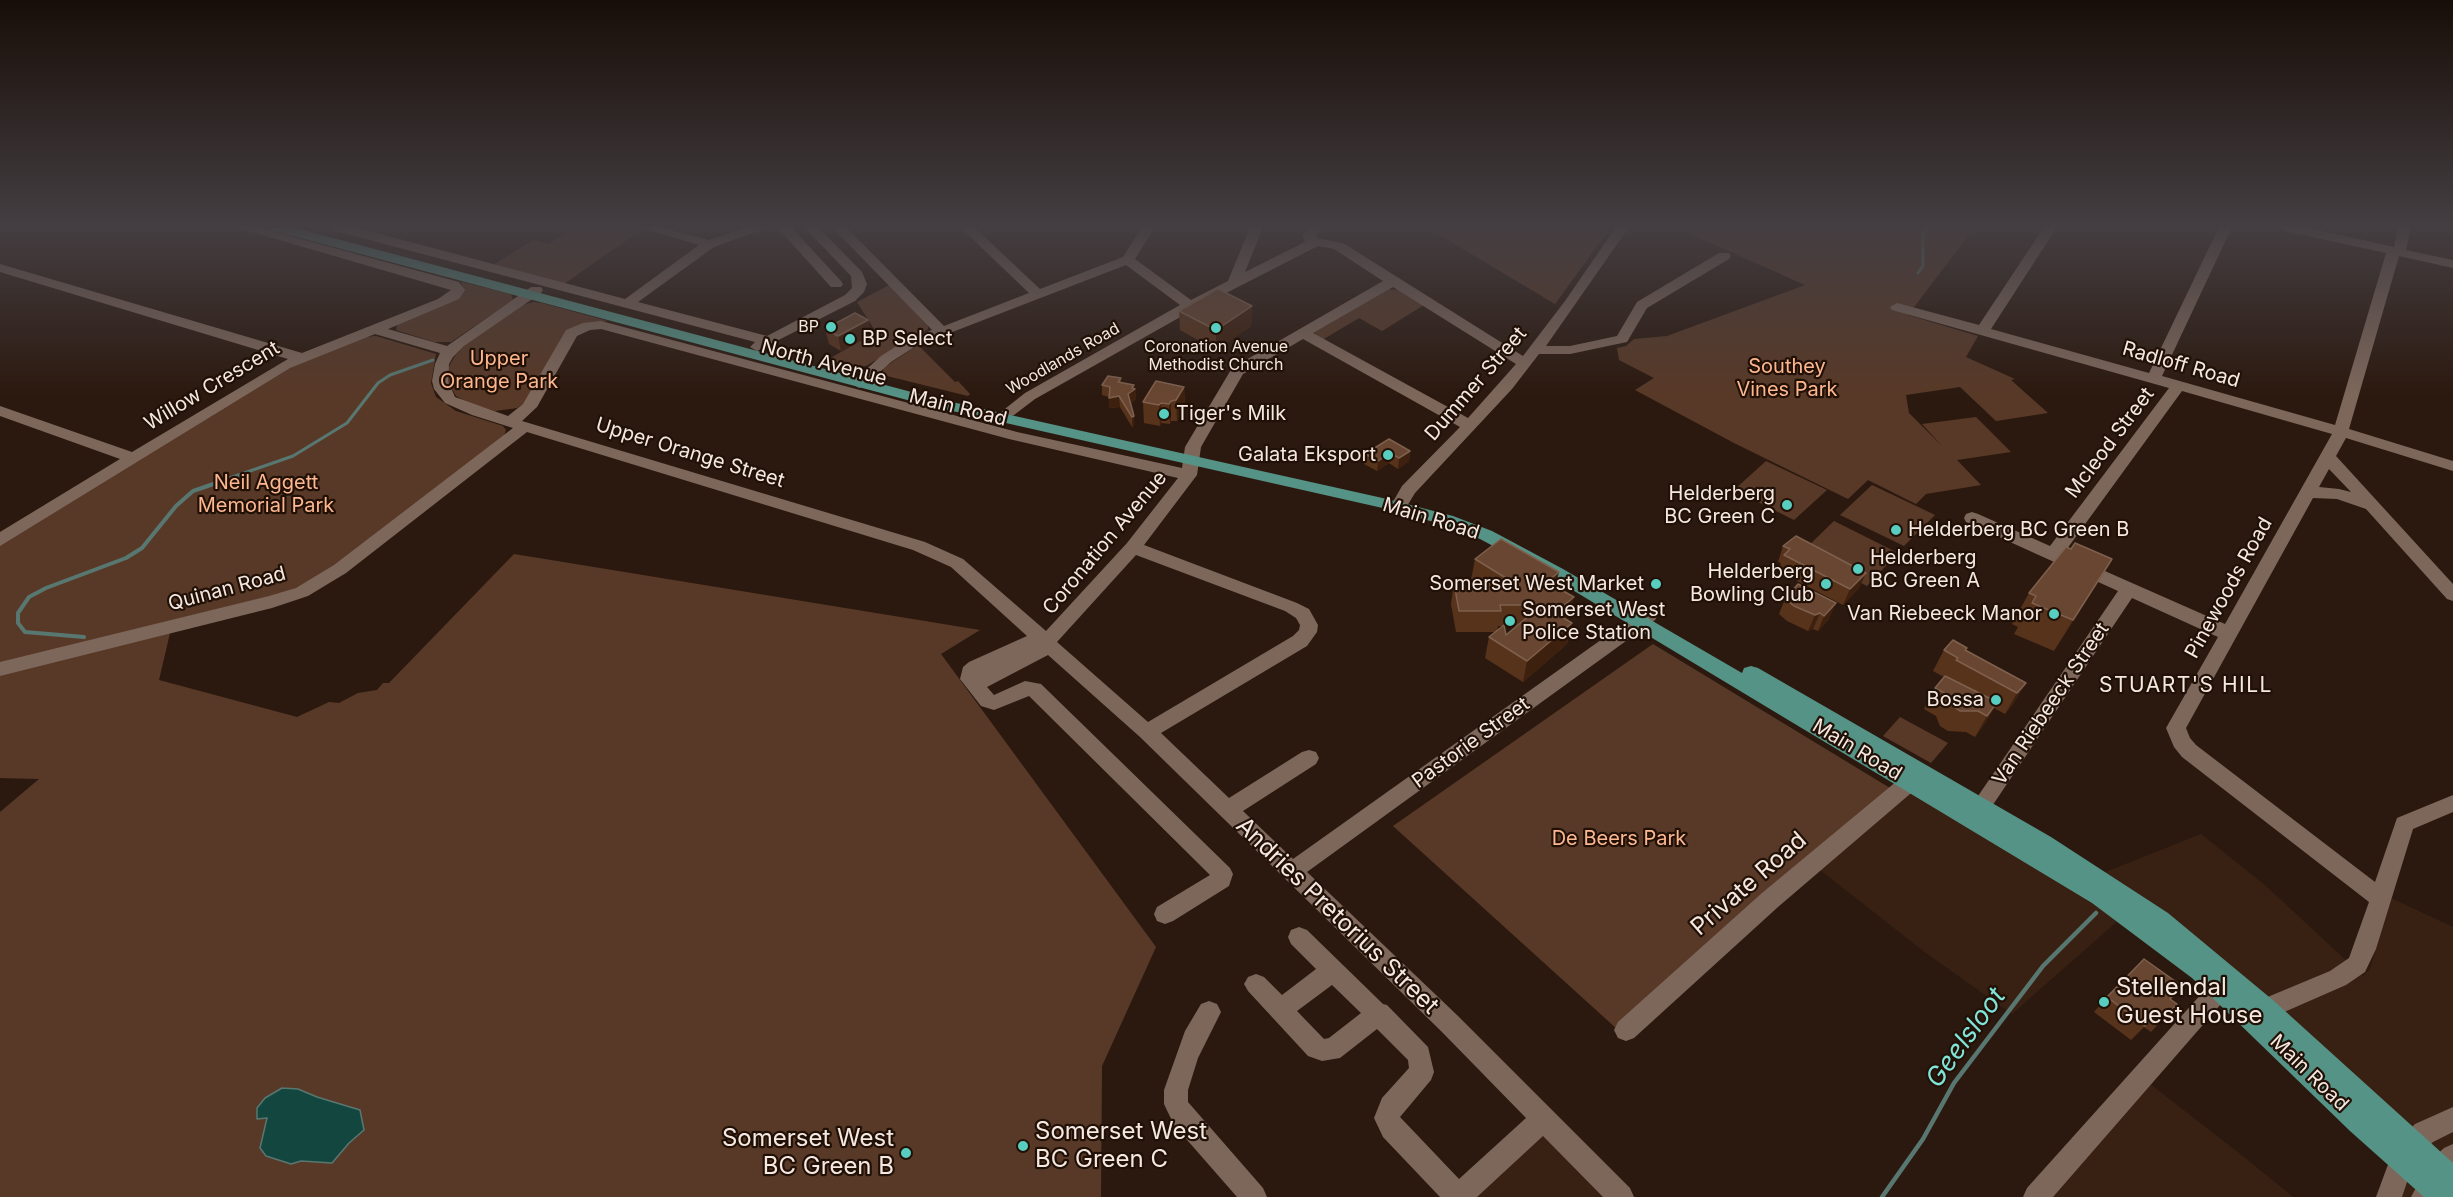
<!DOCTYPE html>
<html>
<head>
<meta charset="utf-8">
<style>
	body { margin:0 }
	canvas { display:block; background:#2b190f }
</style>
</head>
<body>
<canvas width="2453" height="1197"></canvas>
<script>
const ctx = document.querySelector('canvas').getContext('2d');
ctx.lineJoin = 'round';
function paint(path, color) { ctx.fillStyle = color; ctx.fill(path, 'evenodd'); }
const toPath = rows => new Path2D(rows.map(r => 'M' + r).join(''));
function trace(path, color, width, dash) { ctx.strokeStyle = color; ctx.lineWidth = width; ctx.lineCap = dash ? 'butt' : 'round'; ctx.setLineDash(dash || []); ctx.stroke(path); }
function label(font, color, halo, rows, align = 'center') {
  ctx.font = font + ' Inter,sans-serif'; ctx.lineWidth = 4.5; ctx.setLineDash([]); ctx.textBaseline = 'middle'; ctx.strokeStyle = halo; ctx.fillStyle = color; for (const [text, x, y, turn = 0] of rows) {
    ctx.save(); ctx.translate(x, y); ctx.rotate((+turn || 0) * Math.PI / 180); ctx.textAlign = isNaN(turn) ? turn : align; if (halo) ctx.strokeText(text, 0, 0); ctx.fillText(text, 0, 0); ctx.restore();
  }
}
paint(toPath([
	[1916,777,2088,879,2201,834,2266,886,2363,976,2370,969,2391,898,2453,927,2453,1197,2392,1197,2413,1158,2131,909,2012,1014,1926,953,1811,863],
	[2141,1077,2244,1157,2293,1197,2034,1197],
	[1544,1120,1620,1197,1460,1197]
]), '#382013');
paint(toPath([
	[574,227,630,227,641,230,564,284,493,265,533,240,549,244],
	[1426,227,1611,227,1555,304],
	[1675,227,1975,227,1908,315,1978,336,1966,357,2015,379,2011,380,2048,413,1996,421,1960,387,1906,395,1909,413,1943,447,1922,424,1976,417,2011,452,1957,460,1981,485,1926,494,1916,504,1868,480,1848,499,1734,443,1635,390,1654,378,1619,360,1617,348,1626,346,1634,339,1667,336,1805,285],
	[462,282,511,294,513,300,451,342,434,342,396,330,397,325,403,321,463,288,461,283],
	[889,285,928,326,928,329,866,366,853,367,827,360,876,332,857,302],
	[1389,289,1399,290,1424,305,1382,331,1359,318,1322,340,1315,335,1314,331],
	[533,302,542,303,608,321,583,324,528,401,517,408,495,411,469,403,456,396,447,380,448,368,455,356,466,344,523,305],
	[376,336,436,354,431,383,436,397,456,411,503,426,506,430,504,436,365,545,310,582,287,592,0,663,0,545,276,373,365,337],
	[918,345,955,382,958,381,970,394,968,396,883,375,883,368],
	[1766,461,1827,490,1794,520,1734,490],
	[1872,485,1935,515,1904,546,1840,515],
	[1834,521,1898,553,1867,586,1802,552],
	[514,554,980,630,941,654,1156,947,1102,1066,1101,1197,0,1197,0,812,39,779,0,778,0,674,170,633,159,680,297,717,329,702,339,703,358,693,377,690,383,683,389,683],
	[1653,644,1890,788,1617,1029,1393,826],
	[1900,717,1948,743,1931,763,1883,736]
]), '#583927');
const water = toPath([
	[282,1088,298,1089,317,1097,360,1110,364,1130,349,1143,332,1163,301,1161,291,1164,266,1156,260,1148,267,1118,257,1119,257,1108,265,1098,282,1088]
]);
paint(water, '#144640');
trace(water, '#587770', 1.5);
trace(toPath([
	[1918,273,1923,266,1923,233,1928,227],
	[227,479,293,456,347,423,378,383,390,375,433,360]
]), '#587770', 3);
trace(toPath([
	[84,637,25,632,18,623,18,613,29,597,46,588,126,558,142,548,176,506,193,491,231,478]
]), '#587770', 4);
trace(toPath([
	[1882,1197,1923,1139,1954,1083,2043,966,2096,913]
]), '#587770', 4.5);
paint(toPath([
	[235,227,257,227,459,282,465,290,459,299,388,329,447,346,531,287,541,287,543,290,541,293,464,346,453,357,449,364,448,381,455,397,508,416,523,404,566,330,583,323,601,321,1017,432,1182,468,1185,447,1232,368,1383,281,1334,249,1318,246,1191,311,1035,399,1014,415,1009,417,1001,412,1025,393,1180,305,1126,265,916,346,891,362,864,386,859,388,851,383,881,356,906,340,932,330,832,227,846,227,944,326,1029,293,960,227,974,227,1040,289,1123,257,1142,227,1155,227,1135,259,1191,300,1228,281,1250,227,1263,227,1245,272,1305,242,1302,235,1309,227,1322,227,1316,235,1317,238,1343,243,1523,356,1565,301,1616,227,1629,227,1546,346,1570,346,1617,336,1637,302,1719,253,1729,253,1731,256,1729,259,1647,308,1627,342,1570,354,1539,354,1512,389,1415,493,1404,511,1398,512,1392,511,1390,507,1402,486,1460,427,1303,339,1243,374,1201,447,1197,475,1144,545,1297,603,1309,609,1318,625,1317,632,1307,646,1161,733,1229,798,1302,752,1309,750,1316,752,1319,758,1316,764,1243,811,1293,859,1643,610,1649,609,1655,610,1658,615,1655,620,1307,872,1457,1015,1630,1188,1634,1197,1603,1197,1543,1136,1477,1197,1440,1197,1383,1137,1374,1118,1382,1098,1409,1068,1408,1060,1377,1029,1340,1058,1322,1061,1308,1056,1248,991,1244,984,1248,977,1256,974,1264,977,1282,995,1316,969,1291,944,1288,937,1291,930,1299,927,1307,930,1383,1004,1387,1005,1428,1047,1434,1072,1431,1080,1400,1117,1459,1179,1526,1118,1441,1031,1140,737,1048,655,987,687,994,695,1025,681,1041,684,1230,868,1233,874,1229,886,1173,921,1165,924,1157,921,1154,914,1157,907,1210,875,1029,696,994,710,981,706,960,679,963,667,969,662,1027,636,951,567,913,550,527,432,346,573,308,596,272,608,0,676,0,662,269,596,296,588,334,565,513,428,472,415,445,403,434,389,432,381,435,364,440,353,375,334,290,368,0,546,0,532,120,459,0,416,0,406,132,452,288,359,0,272,0,264,302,353,438,299,451,290,235,227],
	[1393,287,1516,364,1468,418,1313,333,1393,287],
	[601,329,1009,439,1178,478,1127,543,1046,631,963,559,925,542,522,421,537,407,577,336,590,330,601,329],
	[1136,555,1285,611,1296,618,1300,625,1299,630,1293,636,1148,722,1057,642,1136,555],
	[1332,985,1361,1013,1329,1038,1324,1039,1297,1011,1332,985],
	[331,227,354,227,625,299,699,245,639,227,662,227,709,240,748,227,769,227,714,247,638,302,767,336,845,295,852,288,851,276,804,227,818,227,862,272,867,284,864,292,855,301,757,351,750,347,755,342,332,230,331,227],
	[777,227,791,227,841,281,843,284,841,287,831,287,777,227],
	[2044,227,2057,227,1991,329,2149,373,2219,227,2232,227,2162,376,2335,425,2386,253,2285,231,2279,227,2305,227,2394,247,2398,227,2411,227,2406,250,2453,260,2453,268,2399,256,2349,429,2453,461,2453,471,2346,438,2336,456,2453,584,2453,601,2447,599,2366,509,2337,499,2313,498,2186,728,2190,738,2196,745,2375,882,2397,818,2453,795,2453,812,2413,829,2376,949,2365,972,2346,985,2266,1020,2258,1017,2254,1009,2258,1001,2330,971,2349,958,2369,902,2182,757,2174,747,2166,728,2218,637,2132,598,1980,824,1973,827,1966,824,1963,818,2118,591,1966,522,1964,518,1966,514,1972,512,1978,514,2050,546,2169,388,1892,310,1890,307,1897,303,1979,325,2044,227],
	[2182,391,2332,434,2225,624,2064,553,2182,391],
	[2329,469,2351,492,2339,489,2319,487,2329,469],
	[1910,774,1917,776,1920,782,1917,788,1778,907,1634,1038,1626,1041,1618,1038,1614,1030,1618,1022,1762,893,1903,776,1910,774],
	[2220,978,2228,982,2232,989,2228,996,2053,1197,2023,1197,2027,1188,2212,982,2220,978],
	[1209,1001,1217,1004,1221,1012,1198,1058,1188,1090,1188,1102,1263,1188,1267,1197,1237,1197,1174,1125,1164,1104,1164,1090,1185,1031,1201,1004,1209,1001],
	[2453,1107,2453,1132,2433,1142,2422,1153,2412,1167,2402,1197,2376,1197,2393,1151,2404,1135,2415,1124,2453,1107],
	[2453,1144,2453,1174,2438,1197,2411,1197,2431,1160,2444,1148,2453,1144]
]), '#7d675b');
paint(toPath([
	[270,227,292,227,934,398,1387,499,1453,516,1492,531,1563,569,1742,673,1744,668,1751,666,1758,668,2051,837,2168,913,2274,1001,2453,1163,2453,1197,2424,1197,2350,1131,2192,978,2092,903,1551,577,1480,539,1441,524,1387,509,926,405,271,230,270,227]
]), '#559386');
paint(toPath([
	[1252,306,1251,326,1216,350,1180,330,1179,311],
	[868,320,871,335,841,351,829,344,825,329],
	[1121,378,1121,383,1135,389,1136,399,1131,403,1134,416,1134,426,1132,427,1120,407,1109,408,1109,397,1102,395,1102,385],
	[1184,387,1185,407,1177,421,1171,421,1170,424,1161,423,1160,426,1144,423,1143,402],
	[1410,451,1409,461,1398,469,1389,463,1377,471,1364,464,1365,454],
	[1783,546,1866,573,1859,588,1843,605,1778,571,1781,563,1778,562],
	[1475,559,1556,587,1569,618,1567,620,1572,623,1567,644,1523,682,1485,658,1489,637,1495,632,1456,632,1451,604,1454,583,1476,583,1471,580],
	[1498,626,1503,626,1497,631],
	[1504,626,1517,626,1506,635],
	[1798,584,1829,619,1818,631,1813,629,1808,631,1787,621,1779,614,1785,599],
	[2093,590,2054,651,2014,634,2018,627,2012,624,2029,593],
	[1967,648,1966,651,2026,683,2013,704,2005,714,1994,708,1985,723,1975,737,1966,732,1948,731,1940,726,1936,716,1924,709,1935,688,1944,677,1933,671,1944,650],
	[2107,997,2170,999,2177,1004,2151,1032,2144,1027,2131,1040,2094,1012]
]), '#57331c');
paint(toPath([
	[1252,306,1251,326,1216,350,1216,330],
	[868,320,871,335,841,351,838,336],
	[1134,385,1134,390,1135,389,1136,399,1129,404,1128,394],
	[1184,387,1185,407,1177,421,1176,400],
	[1119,396,1120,407,1109,408,1109,398],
	[1171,401,1171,421,1170,424,1169,404],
	[1161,403,1161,423,1160,426,1159,405],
	[1134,416,1134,426,1132,427,1132,417],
	[1410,451,1409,461,1398,469,1399,458],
	[1390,453,1389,463,1377,471,1378,461],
	[2112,559,2093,590,2054,651,2073,620],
	[1559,572,1554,593,1547,582],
	[1866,573,1859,588,1843,605,1850,589],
	[1574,597,1569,618,1550,634,1555,613],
	[1836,603,1829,619,1818,631,1824,616],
	[1820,613,1813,629,1808,631,1815,615],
	[1572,623,1567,644,1523,682,1527,661],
	[2026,683,2013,704,2005,714,2017,693],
	[1997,702,1985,723,1975,737,1987,716]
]), '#3e200e');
const building = toPath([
	[1218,289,1252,306,1216,330,1179,311,1218,289],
	[855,313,868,320,838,336,825,329,855,313],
	[1108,376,1121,378,1118,382,1134,385,1132,388,1135,389,1128,394,1134,416,1132,417,1119,396,1109,398,1110,387,1102,385,1108,376],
	[1156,381,1184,387,1176,400,1171,401,1169,404,1161,403,1159,405,1143,402,1156,381],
	[1389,439,1410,451,1399,458,1390,453,1378,461,1365,454,1389,439],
	[1796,536,1866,573,1850,589,1784,555,1790,549,1783,546,1796,536],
	[1501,539,1559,572,1547,582,1574,597,1555,613,1572,623,1527,661,1489,637,1504,625,1506,635,1542,605,1500,605,1501,611,1459,611,1454,583,1514,583,1475,559,1501,539],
	[2075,543,2112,559,2073,620,2032,603,2036,596,2029,593,2066,547,2071,549,2075,543],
	[1798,584,1836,603,1824,616,1820,613,1815,615,1794,606,1785,599,1798,584],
	[1953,640,1967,648,1965,650,2026,683,2017,693,1956,660,1958,658,1944,650,1953,640],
	[1945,676,1997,702,1987,716,1978,711,1960,711,1951,705,1948,695,1935,688,1945,676],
	[2144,959,2182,986,2170,999,2177,1004,2165,1018,2158,1012,2145,1026,2107,997,2144,959]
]);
paint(building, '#684631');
trace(building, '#7e604d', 1.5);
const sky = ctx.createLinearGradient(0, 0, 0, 395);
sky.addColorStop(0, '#180e08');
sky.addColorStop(0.57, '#443e42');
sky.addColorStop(1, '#443e4200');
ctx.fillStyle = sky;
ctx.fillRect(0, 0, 2453, 395);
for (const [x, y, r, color] of [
	[831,327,6,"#58cec0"],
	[1216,328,6,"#58cec0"],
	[850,339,6,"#58cec0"],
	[1164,414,6,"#58cec0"],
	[1388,455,6,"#58cec0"],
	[1787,505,6,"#58cec0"],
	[1896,530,6,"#58cec0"],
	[1858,569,6,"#58cec0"],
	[1656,584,6,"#58cec0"],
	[1826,584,6,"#58cec0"],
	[2054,614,6,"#58cec0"],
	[1510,621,6,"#58cec0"],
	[1996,700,6,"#58cec0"],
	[2104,1002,6,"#58cec0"],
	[1023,1146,6,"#58cec0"],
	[906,1153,6,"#58cec0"]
]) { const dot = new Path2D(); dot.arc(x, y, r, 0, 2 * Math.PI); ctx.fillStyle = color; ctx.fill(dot); trace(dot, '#211006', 2); }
label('16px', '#f5e8e1', '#211006', [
	["BP",819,327],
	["Coronation Avenue",1216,347,"center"],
	["Methodist Church",1216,365,"center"]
], 'right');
label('16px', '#f5e8e1', '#211006', [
	["Woodlands Road",1063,359,-30]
]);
label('20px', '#f5e8e1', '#211006', [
	["BP Select",862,339,"left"],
	["Tiger's Milk",1176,414,"left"],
	["Galata Eksport",1376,455],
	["Helderberg",1775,494],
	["BC Green C",1775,517],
	["Helderberg BC Green B",1908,530,"left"],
	["Helderberg",1870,558,"left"],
	["BC Green A",1870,581,"left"],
	["Helderberg",1814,572],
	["Bowling Club",1814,595],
	["Somerset West Market",1644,584],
	["Somerset West",1522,610,"left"],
	["Police Station",1522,633,"left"],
	["Van Riebeeck Manor",2042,614],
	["Bossa",1984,700]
], 'right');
label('20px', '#fdb790', '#211006', [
	["Upper",499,359],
	["Orange Park",499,382],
	["Southey",1787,367],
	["Vines Park",1787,390],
	["Neil Aggett",266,483],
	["Memorial Park",266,506],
	["De Beers Park",1619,839]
]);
label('20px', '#f5e8e1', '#211006', [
	["North Avenue",824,363,15],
	["Radloff Road",2181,365,16],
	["Dummer Street",1476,384,-49],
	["Willow Crescent",212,386,-31],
	["Main Road",958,408,14],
	["Mcleod Street",2110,443,-53],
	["Upper Orange Street",690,453,17],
	["Main Road",1431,519,17],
	["Coronation Avenue",1105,543,-50],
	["Pinewoods Road",2229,588,-61],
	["Quinan Road",227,589,-15],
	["Van Riebeeck Street",2051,704,-56],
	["Pastorie Street",1471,743,-36],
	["Main Road",1857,750,31],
	["Main Road",2309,1073,44]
]);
ctx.letterSpacing = '1.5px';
label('21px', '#f5e8e1', '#211006', [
	["STUART'S HILL",2186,686]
]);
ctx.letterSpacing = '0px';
label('24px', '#f5e8e1', '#211006', [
	["Private Road",1749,884,-41],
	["Andries Pretorius Street",1337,916,44]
]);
label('24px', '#f5e8e1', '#211006', [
	["Stellendal",2116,988],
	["Guest House",2116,1016],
	["Somerset West",1035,1132],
	["BC Green C",1035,1160],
	["Somerset West",894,1139,"right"],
	["BC Green B",894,1167,"right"]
], 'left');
label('italic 26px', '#80e5d8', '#211006', [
	["Geelsloot",1966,1038,-54]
]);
</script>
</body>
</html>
